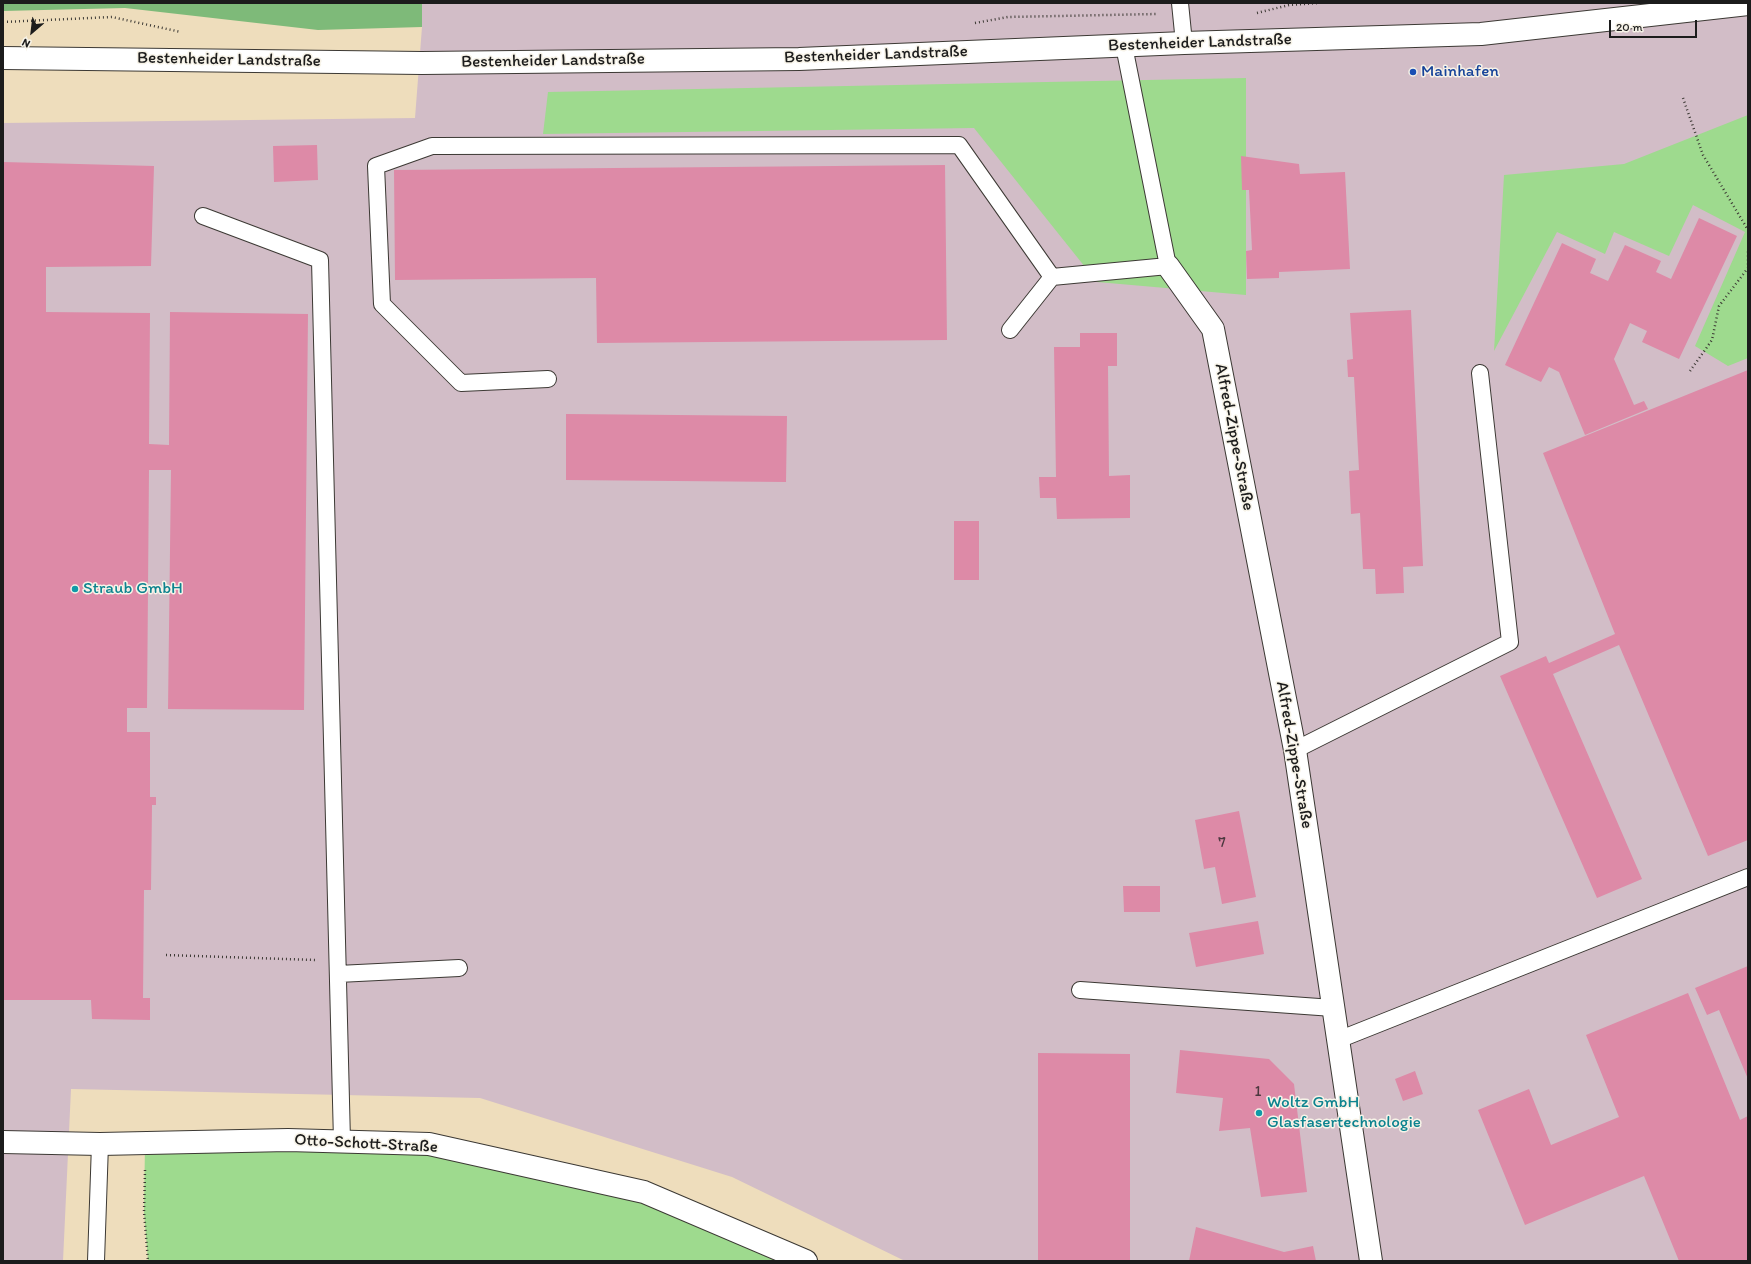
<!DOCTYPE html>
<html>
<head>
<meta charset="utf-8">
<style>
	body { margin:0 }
	#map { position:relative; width:1751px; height:1264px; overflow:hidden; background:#eeddbc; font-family:Itim,sans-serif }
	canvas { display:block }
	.frame { position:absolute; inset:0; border:4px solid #1c1c1c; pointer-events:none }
	.north { position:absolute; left:12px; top:12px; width:40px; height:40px; -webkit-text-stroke:3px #f7f3e8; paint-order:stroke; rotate:208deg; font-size:11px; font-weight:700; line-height:16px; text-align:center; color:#1c1c1c }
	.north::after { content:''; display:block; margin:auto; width:14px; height:18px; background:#1c1c1c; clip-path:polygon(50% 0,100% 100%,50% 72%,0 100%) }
	.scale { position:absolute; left:1609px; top:20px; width:88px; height:18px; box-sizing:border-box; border:2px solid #1c1c1c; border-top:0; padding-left:5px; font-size:12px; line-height:14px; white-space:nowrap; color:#1c1c1c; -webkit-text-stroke:3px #f7f3e8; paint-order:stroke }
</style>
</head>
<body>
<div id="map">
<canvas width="1751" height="1264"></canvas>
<div class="frame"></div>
<div class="north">N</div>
<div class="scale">20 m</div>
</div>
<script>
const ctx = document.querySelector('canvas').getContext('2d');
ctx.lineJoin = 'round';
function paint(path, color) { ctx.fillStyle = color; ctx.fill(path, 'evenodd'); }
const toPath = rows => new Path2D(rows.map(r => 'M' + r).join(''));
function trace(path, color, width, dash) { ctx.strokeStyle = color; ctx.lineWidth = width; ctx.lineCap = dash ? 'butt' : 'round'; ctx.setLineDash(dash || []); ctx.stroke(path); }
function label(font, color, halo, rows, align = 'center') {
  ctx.font = font + ' Itim,sans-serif'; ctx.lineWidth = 3; ctx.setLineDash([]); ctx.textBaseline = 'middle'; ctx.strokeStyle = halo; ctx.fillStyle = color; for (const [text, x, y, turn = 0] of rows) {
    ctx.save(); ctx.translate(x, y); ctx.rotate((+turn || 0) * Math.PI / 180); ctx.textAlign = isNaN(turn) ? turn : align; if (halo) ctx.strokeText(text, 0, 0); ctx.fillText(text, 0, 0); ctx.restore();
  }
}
paint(toPath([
	[422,3,1748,3,1748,1261,905,1261,732,1177,480,1098,71,1089,63,1261,3,1261,3,123,415,118,422,27]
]), '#d2bdc7');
paint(toPath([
	[1246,78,1246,295,1097,282,974,128,543,134,548,92],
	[1748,115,1748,358,1728,366,1695,346,1745,232,1693,205,1669,256,1614,232,1605,254,1557,232,1494,351,1504,175,1624,164],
	[145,1143,429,1144,644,1192,806,1261,148,1261,144,1212]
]), '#9eda8e');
paint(toPath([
	[3,3,422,3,422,27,318,30,125,8,3,11]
]), '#7eba79');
paint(toPath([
	[317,145,318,180,274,182,273,146],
	[1241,156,1299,164,1300,174,1345,172,1350,269,1279,272,1279,278,1247,279,1246,251,1252,250,1249,190,1242,190],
	[3,162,154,166,151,266,46,267,46,312,150,313,149,444,169,445,170,312,308,314,304,710,168,709,171,470,149,470,147,708,127,708,127,732,150,732,150,797,156,797,156,805,152,805,151,890,144,890,143,998,150,998,150,1020,92,1019,91,1000,3,1000],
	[945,165,947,340,597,343,596,278,395,280,394,170],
	[1699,218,1737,236,1679,359,1642,342,1647,331,1630,323,1614,359,1634,405,1644,401,1648,409,1585,435,1559,372,1549,367,1541,382,1505,365,1562,243,1596,259,1590,273,1608,281,1625,245,1661,261,1656,272,1671,279],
	[1411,310,1423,566,1403,567,1404,593,1376,594,1375,569,1363,569,1360,513,1351,514,1349,471,1359,470,1354,377,1348,377,1347,360,1353,359,1350,313],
	[1080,333,1117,333,1117,366,1108,366,1109,476,1130,475,1130,518,1057,519,1056,498,1040,498,1039,477,1056,477,1054,347,1080,347],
	[1748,370,1748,840,1708,856,1619,645,1553,674,1642,879,1597,898,1500,676,1546,656,1549,663,1615,634,1543,453],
	[566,414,787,416,786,482,566,480],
	[954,521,979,521,979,580,954,580],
	[1239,811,1256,897,1222,904,1215,867,1204,869,1195,820],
	[1123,886,1160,886,1160,912,1124,912],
	[1258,921,1264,954,1196,967,1189,933],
	[1748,966,1748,1079,1719,1010,1707,1015,1695,988],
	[1688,993,1740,1120,1748,1116,1748,1261,1679,1261,1644,1176,1525,1225,1478,1110,1529,1089,1551,1145,1619,1117,1586,1035],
	[1180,1050,1269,1059,1294,1084,1307,1192,1261,1197,1250,1128,1219,1131,1223,1098,1176,1093],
	[1038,1053,1130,1054,1130,1261,1038,1261],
	[1415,1071,1423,1094,1403,1101,1395,1079],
	[1196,1227,1284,1252,1313,1246,1316,1261,1189,1261]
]), '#dd8aa7');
const lane = toPath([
	[1180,3,1184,43],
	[203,216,320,260,342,1141],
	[1010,330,1052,277,1168,266,1124,46],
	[548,379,461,383,382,304,376,166,432,146,959,145,1052,277],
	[1295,750,1510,642,1480,373],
	[338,974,459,968],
	[1080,990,1333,1008],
	[1338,1040,1748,877],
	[96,1261,100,1144]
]);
const street = toPath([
	[1168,266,1213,329,1295,750,1371,1261],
	[3,1142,100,1144,288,1140,429,1144,644,1192,806,1261]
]);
const secondary = toPath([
	[3,58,422,63,799,59,1184,43,1481,34,1748,4]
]);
trace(lane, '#3c3934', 18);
trace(street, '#3c3934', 24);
trace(secondary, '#3c3934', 24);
trace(toPath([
	[1257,13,1289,5,1318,3],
	[3,22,112,17,181,32],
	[975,23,1008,17,1157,14],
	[1683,98,1703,155,1748,230],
	[1690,371,1712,340,1719,306,1748,268,1748,251],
	[166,955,315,960],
	[145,1170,144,1212,148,1261]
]), '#3c3934', 2.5, [1, 3]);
trace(lane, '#fff', 16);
trace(street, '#fff', 22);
trace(secondary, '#fff', 22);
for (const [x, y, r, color] of [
	[1413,72,4,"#1a4fb4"],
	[75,589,4,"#0f9aa8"],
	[1259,1113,4,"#0f9aa8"]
]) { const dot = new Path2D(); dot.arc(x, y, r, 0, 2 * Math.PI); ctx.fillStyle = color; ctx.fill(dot); trace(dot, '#f7f3e8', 1.5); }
label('15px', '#4c383f', null, [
	["7",1222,843],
	["1",1258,1092]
]);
label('17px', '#1c1c1c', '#f7f3e8', [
	["Bestenheider Landstraße",1200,43,-2],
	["Bestenheider Landstraße",876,55,-2],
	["Bestenheider Landstraße",229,60,1],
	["Bestenheider Landstraße",553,61,-1],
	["Alfred-Zippe-Straße",1234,437,79],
	["Alfred-Zippe-Straße",1294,755,80],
	["Otto-Schott-Straße",366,1144,3]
]);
label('17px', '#164399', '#f7f3e8', [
	["Mainhafen",1421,72]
], 'left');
label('17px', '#0d838f', '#f7f3e8', [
	["Straub GmbH",83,589],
	["Woltz GmbH",1267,1103],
	["Glasfasertechnologie",1267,1123]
], 'left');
</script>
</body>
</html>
